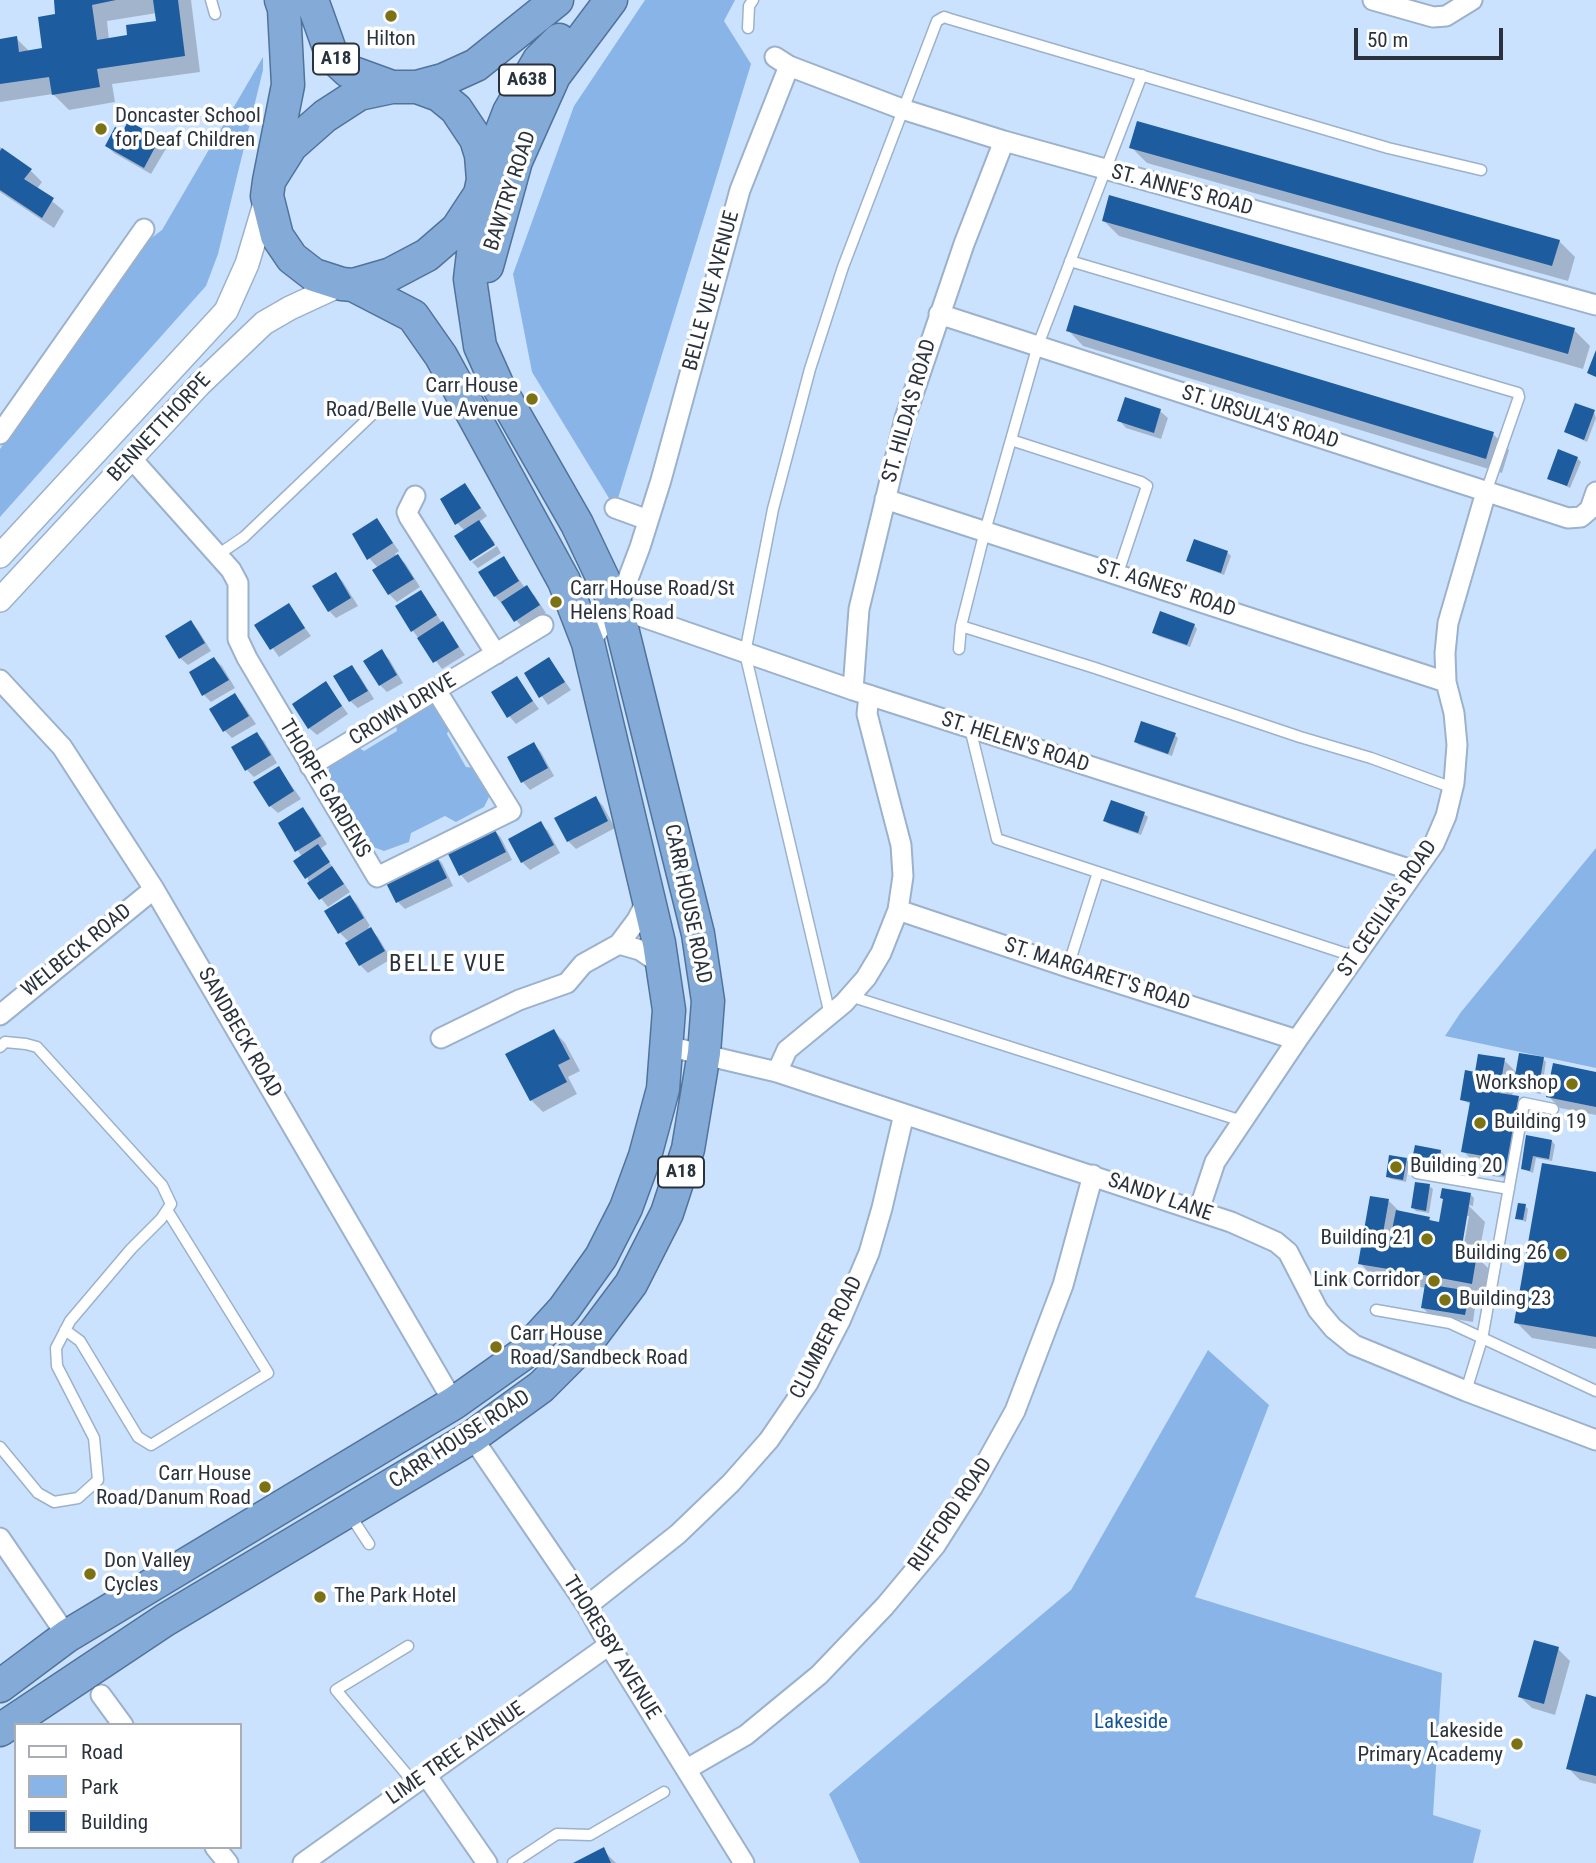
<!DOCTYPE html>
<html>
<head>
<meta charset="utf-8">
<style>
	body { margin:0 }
	#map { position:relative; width:1596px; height:1863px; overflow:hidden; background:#cbe2fe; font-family:"Roboto Condensed",sans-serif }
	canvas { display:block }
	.legend { position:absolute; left:14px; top:1723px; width:228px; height:126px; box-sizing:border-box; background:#fff; border:2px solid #aaadb1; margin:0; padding:9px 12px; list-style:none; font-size:21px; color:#2a333d }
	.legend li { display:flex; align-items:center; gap:14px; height:35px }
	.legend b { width:35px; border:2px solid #aaadb1 }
	.scale { position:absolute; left:1354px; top:28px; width:149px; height:32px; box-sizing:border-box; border:4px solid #2a333d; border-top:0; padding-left:9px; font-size:21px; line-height:24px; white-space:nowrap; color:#2a333d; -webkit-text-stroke:5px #fff; paint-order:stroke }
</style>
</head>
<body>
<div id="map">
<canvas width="1596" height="1863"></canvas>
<ul class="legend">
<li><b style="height:9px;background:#fff"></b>Road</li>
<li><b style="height:19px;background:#89b4e8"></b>Park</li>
<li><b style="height:19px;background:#1d5c9f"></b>Building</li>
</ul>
<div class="scale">50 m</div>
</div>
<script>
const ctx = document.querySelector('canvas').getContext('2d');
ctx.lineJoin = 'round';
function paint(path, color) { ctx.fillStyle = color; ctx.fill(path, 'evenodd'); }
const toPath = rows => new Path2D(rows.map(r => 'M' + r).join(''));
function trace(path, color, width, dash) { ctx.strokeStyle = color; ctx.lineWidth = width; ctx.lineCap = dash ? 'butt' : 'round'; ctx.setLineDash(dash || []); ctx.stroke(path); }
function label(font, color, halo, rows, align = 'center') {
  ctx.font = font + ' "Roboto Condensed",sans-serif'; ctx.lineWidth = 7; ctx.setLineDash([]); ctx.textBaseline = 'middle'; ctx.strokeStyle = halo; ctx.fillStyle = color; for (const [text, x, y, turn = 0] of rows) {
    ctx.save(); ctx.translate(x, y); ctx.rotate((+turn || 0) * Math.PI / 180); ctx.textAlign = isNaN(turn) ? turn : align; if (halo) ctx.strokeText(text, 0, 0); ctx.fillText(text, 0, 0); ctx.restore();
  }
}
paint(toPath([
	[645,0,735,0,724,21,751,64,615,508,532,372,513,274,574,106],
	[263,57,263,70,218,254,206,286,0,517,0,449,143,244,162,230],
	[426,702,436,702,451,724,447,734,466,767,477,768,491,793,484,807,456,822,445,816,411,833,409,842,384,851,360,842,363,834,344,798,336,797,327,779,330,763,356,746,364,751,397,731,395,720],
	[1596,848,1596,1068,1445,1036,1461,1012],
	[1208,1350,1269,1405,1195,1597,1442,1673,1433,1815,1481,1830,1473,1863,860,1863,829,1794,1071,1590]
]), '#89b4e8');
paint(toPath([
	[55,0,191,0,200,72,112,84,115,102,69,110,53,94,0,102,0,40,16,38,30,52,44,50,57,15],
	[157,13,158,22,129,37,109,40,107,21],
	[124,133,159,140,167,147,151,174,114,153,107,146],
	[0,147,30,170,42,182,37,189,64,211,54,228,0,192],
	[1131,147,1559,241,1575,257,1568,281,1147,163],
	[1103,220,1574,330,1590,346,1583,369,1119,236],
	[1068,330,1493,434,1509,450,1502,473,1083,346],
	[1160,411,1168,418,1161,439,1126,428,1119,420],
	[1594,412,1596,418,1587,442,1566,432],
	[1577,458,1581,462,1570,488,1549,478],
	[465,485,487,516,479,522,495,543,470,559,465,531,457,523],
	[377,520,399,551,395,554,405,563,420,587,397,602,389,594,378,568,369,558],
	[1195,541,1228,553,1231,556,1224,575,1192,563,1188,560],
	[497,546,501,553,478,568,472,562],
	[504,558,525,588,534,595,546,613,523,628,495,596],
	[336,574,343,582,358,606,336,618,329,611],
	[421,593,465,655,442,669,413,631],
	[288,605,311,636,279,657,257,626],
	[191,622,198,630,211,651,188,665,180,658],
	[1194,625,1197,629,1190,647,1158,636,1154,632],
	[382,652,389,659,403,683,387,692,380,685],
	[214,659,222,666,235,688,211,702,204,695],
	[549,659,571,690,548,705,526,674],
	[352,668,359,675,374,699,358,708,350,701],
	[517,679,539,709,516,724,509,716],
	[326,683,348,714,317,735,309,728],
	[235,695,242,703,256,724,232,738,225,731,212,709],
	[257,734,264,741,277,763,254,777,247,770],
	[1175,735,1178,738,1172,756,1139,745,1136,742],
	[533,744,541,752,554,776,530,790,523,782,509,758],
	[279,768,301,799,278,813,270,806],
	[596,798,603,806,615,828,576,849,568,841],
	[303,809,310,817,327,844,320,849,350,892,328,907,309,883,302,857,280,824],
	[1144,814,1148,817,1141,835,1109,824,1105,821],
	[541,824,548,831,560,853,530,870,522,862],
	[494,830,501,838,512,860,468,883,461,875,449,853],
	[434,855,442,863,453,886,405,909,398,902],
	[350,897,357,904,370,926,368,927,378,937,391,959,368,973,360,965,347,944,349,942,340,933],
	[554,1031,565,1043,580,1071,568,1077,577,1094,543,1112,531,1100],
	[1543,1059,1546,1062,1541,1094,1518,1090,1514,1085,1512,1097,1521,1101,1508,1178,1492,1176,1488,1172,1489,1166,1475,1163,1463,1151,1471,1104,1462,1100,1473,1073,1504,1060,1517,1073],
	[1596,1073,1596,1115,1560,1108,1548,1096],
	[1528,1137,1552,1141,1555,1145,1552,1161,1536,1158,1533,1173,1523,1169],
	[1441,1152,1444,1155,1441,1171,1416,1166,1413,1163],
	[1406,1159,1409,1163,1406,1182,1391,1179,1388,1176],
	[1596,1174,1596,1349,1532,1338,1516,1322],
	[1429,1186,1433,1189,1429,1213,1416,1211,1413,1208],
	[1471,1195,1474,1198,1473,1206,1468,1205,1485,1222,1478,1258,1492,1272,1487,1299,1472,1296,1476,1300,1473,1322,1430,1315,1423,1308,1426,1288,1375,1279,1360,1263,1389,1201,1401,1213,1429,1218,1433,1223,1441,1224],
	[1466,1216,1469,1216,1461,1261,1458,1260],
	[1525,1206,1528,1209,1526,1222,1517,1218],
	[1558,1649,1570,1661,1555,1715,1532,1708,1520,1697],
	[1596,1699,1596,1784,1580,1780,1568,1768],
	[603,1850,616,1863,577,1863]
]), '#0003');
paint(toPath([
	[54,0,116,0,92,5,97,40,127,35,126,25,156,21,153,0,178,0,185,56,97,69,100,87,52,95,49,77,0,84,0,39,17,36,19,52,42,48,38,17,55,14],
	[128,121,160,138,144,168,105,146,115,127,123,131],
	[1137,121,1560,240,1552,266,1129,148],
	[2,148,32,169,24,179,54,198,42,218,0,190,0,151],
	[1109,195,1575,328,1568,354,1102,221],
	[1074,305,1494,432,1486,459,1066,331],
	[1596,350,1596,377,1587,373],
	[1125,397,1161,409,1154,433,1117,421],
	[1575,403,1595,410,1584,440,1564,432],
	[1558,449,1578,457,1567,486,1547,479],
	[465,483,481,508,455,525,440,499],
	[377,518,393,543,367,560,352,534],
	[479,520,495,545,470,561,454,536],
	[1194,539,1228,551,1221,573,1186,561],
	[398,554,414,579,388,595,372,570],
	[504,556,519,581,494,597,478,572],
	[336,572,351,598,328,612,312,586],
	[527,585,540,605,514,622,501,602],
	[421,590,437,615,411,632,395,606],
	[289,603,305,628,270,650,254,625],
	[1160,611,1195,624,1187,645,1152,633],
	[191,620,205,643,179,659,165,636],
	[443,621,459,647,433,663,417,638],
	[382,649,397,675,379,686,363,661],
	[214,657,229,680,202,696,189,672],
	[549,657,565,682,539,698,524,673],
	[352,665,368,691,349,702,333,676],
	[517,676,533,701,507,718,491,692],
	[326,681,342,706,308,729,292,704],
	[235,693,249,716,223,732,209,709],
	[1141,721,1176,733,1168,754,1134,742],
	[257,732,271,755,245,771,231,747],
	[534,742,548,768,521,783,507,757],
	[279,766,294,791,269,807,253,782],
	[596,796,608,821,567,842,554,818],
	[1111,800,1145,812,1138,833,1103,821],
	[303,807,321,836,295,852,278,823],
	[541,821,554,845,521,863,508,839],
	[494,828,506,852,459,876,447,852],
	[318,844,330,862,305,879,293,861],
	[435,853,447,878,396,903,384,879],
	[332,866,344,884,319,900,307,883],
	[350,895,364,918,338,934,324,911],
	[371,927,385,951,359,966,345,943],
	[554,1029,570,1059,558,1065,567,1082,530,1101,505,1054],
	[1519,1053,1544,1057,1538,1091,1513,1087],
	[1478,1054,1505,1058,1499,1093,1519,1096,1506,1176,1487,1173,1489,1157,1461,1152,1470,1102,1460,1100,1465,1070,1475,1072],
	[1553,1063,1596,1072,1596,1107,1546,1097],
	[1526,1135,1552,1140,1549,1159,1533,1156,1530,1171,1521,1169],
	[1415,1145,1441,1150,1438,1169,1411,1164],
	[1389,1155,1407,1158,1403,1180,1386,1177],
	[1542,1163,1596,1172,1596,1337,1514,1323],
	[1415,1182,1430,1184,1426,1211,1411,1208],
	[1442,1188,1471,1193,1461,1252,1477,1254,1472,1284,1440,1278,1438,1286,1470,1291,1465,1315,1421,1308,1425,1284,1429,1284,1430,1276,1358,1264,1370,1196,1389,1199,1382,1239,1390,1240,1396,1210,1430,1217,1429,1220,1439,1222,1443,1199,1440,1198],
	[1518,1203,1526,1204,1523,1220,1515,1219],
	[1534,1640,1559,1647,1544,1704,1518,1697],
	[1586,1694,1596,1697,1596,1776,1566,1769],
	[604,1847,611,1863,573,1863]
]), '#1d5c9f');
const service = toPath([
	[211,0,215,14],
	[748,28,749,6,753,0],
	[1070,261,1518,393,1519,397,1486,492],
	[1011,440,1141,482,1147,486,1118,573],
	[219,554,244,537,377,410],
	[961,626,1095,668,1300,737,1371,758,1453,788],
	[959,649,961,626,985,531,1038,345,1142,75],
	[970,728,997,839,1356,957],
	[1068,967,1098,872],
	[850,996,1242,1121],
	[830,1015,745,653,773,509,810,369,843,267,937,21,944,17,950,19,1388,148,1481,170],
	[0,1047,5,1042,26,1044,37,1047,162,1185,171,1204,161,1219,131,1249,70,1321,56,1348,57,1366,94,1438,98,1480,78,1498,54,1502,38,1493,0,1447],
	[1417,1173,1509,1189],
	[1376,1310,1450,1323,1596,1391],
	[65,1330,80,1341,138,1437,151,1445,268,1373,167,1210],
	[1466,1391,1482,1339,1524,1103,1553,1109],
	[350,1515,369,1544],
	[408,1646,336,1690,414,1783],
	[513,1863,557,1834,590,1835,664,1792]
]);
const minor = toPath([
	[1373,0,1433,17,1446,16,1472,0],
	[775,57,789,66,902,109,1004,141,1596,305],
	[939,314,1568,518,1581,517,1590,509,1596,492],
	[0,434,144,229],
	[131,458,231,570,238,583,238,639,247,658,377,877,511,811,436,690],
	[415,496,407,512,409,517,496,654],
	[885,499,1446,682],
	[615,508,648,520],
	[617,608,853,690,1415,871],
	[588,643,617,608,640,547,661,480,740,190,789,66],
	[0,680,62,747,154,889,454,1403],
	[853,690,859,609,905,418,964,244,1004,141],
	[310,766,543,625],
	[898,910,1068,967,1297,1040],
	[619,944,640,950,662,965],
	[0,1015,154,889],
	[441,1038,519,1000,567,983,583,964,619,944,637,920,648,898],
	[667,1046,777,1072,1231,1222,1276,1242,1288,1252,1318,1310,1333,1328,1354,1345,1466,1391,1596,1440],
	[777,1072,787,1050,844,1003,866,978,881,953,898,910,903,876,901,845,867,714,869,695],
	[1199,1210,1215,1162,1297,1040,1434,844,1446,816,1454,783,1457,745,1454,713,1446,682,1445,653,1448,623,1486,492],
	[472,1437,587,1606,609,1645,744,1863],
	[0,1538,67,1636],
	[587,1606,678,1534,731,1483,769,1440,808,1383,840,1321,869,1253,882,1208,904,1114],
	[101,1695,123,1725],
	[687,1769,746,1735,819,1675,885,1606,935,1546,972,1488,1015,1411,1063,1285,1093,1175],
	[426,1775,487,1863],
	[215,1847,228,1863],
	[303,1863,609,1645]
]);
const tertiary = toPath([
	[0,556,226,311,247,264,267,197],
	[0,600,200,384,264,323,290,308,342,284]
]);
const trunk = toPath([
	[312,0,332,56,348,71,392,87],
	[417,87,443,80,476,65,557,0],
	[484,177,509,112,539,60,559,40],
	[269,181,291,146,325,116,359,94,392,87,417,87,439,95,456,109,476,139,481,155,483,180,480,194,457,229,427,255,391,274,353,285,342,284,314,275,292,258,277,236,267,196,269,181,288,85,284,9,281,0],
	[487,266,516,161,554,76,611,0],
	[0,1686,67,1636,454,1403,523,1354,564,1309,601,1257,626,1208,645,1156,663,1089,669,1010,659,943,588,643,564,581,441,356,413,316,353,285],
	[0,1730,165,1620,472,1437,541,1387,592,1336,631,1284,667,1213,688,1149,704,1053,708,1001,698,934,617,608,577,524,497,384,480,346,470,279,480,194]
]);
trace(service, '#9bb1cc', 13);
trace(minor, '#9bb1cc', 23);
trace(tertiary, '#9bb1cc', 26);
trace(trunk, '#50739c', 35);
trace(service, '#fff', 10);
trace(minor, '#fff', 19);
trace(tertiary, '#fff', 23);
trace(trunk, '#84aad8', 32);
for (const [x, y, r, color] of [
	[391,16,7,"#7b7213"],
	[101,129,7,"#7b7213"],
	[532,399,7,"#7b7213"],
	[556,602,7,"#7b7213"],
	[1572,1084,7,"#7b7213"],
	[1480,1123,7,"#7b7213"],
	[1396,1167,7,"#7b7213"],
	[1427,1239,7,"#7b7213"],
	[1561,1254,7,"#7b7213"],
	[1434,1281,7,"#7b7213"],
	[1445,1300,7,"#7b7213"],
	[496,1347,7,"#7b7213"],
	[265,1487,7,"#7b7213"],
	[90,1574,7,"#7b7213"],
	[320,1597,7,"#7b7213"],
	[1517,1744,7,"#7b7213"]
]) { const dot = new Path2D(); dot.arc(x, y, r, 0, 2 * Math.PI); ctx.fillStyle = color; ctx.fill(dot); trace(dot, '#fff', 2.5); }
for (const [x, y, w] of [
	[336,59,46],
	[527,80,56],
	[681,1172,46]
]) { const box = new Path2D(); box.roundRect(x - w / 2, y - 15.5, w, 31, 5); ctx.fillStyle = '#fff'; ctx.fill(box); trace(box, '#2a333d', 2); }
label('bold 19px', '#2a333d', null, [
	["A18",336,59],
	["A638",527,80],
	["A18",681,1172]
]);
label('21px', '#2a333d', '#fff', [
	["Hilton",391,40,"center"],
	["Doncaster School",115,117],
	["for Deaf Children",115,141],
	["Carr House",518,387,"right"],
	["Road/Belle Vue Avenue",518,411,"right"],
	["Carr House Road/St",570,590],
	["Helens Road",570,614],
	["Workshop",1558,1084,"right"],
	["Building 19",1494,1123],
	["Building 20",1410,1167],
	["Building 21",1413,1239,"right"],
	["Building 26",1547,1254,"right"],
	["Link Corridor",1420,1281,"right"],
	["Building 23",1459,1300],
	["Carr House",510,1335],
	["Road/Sandbeck Road",510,1359],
	["Carr House",251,1475,"right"],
	["Road/Danum Road",251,1499,"right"],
	["Don Valley",104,1562],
	["Cycles",104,1586],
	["The Park Hotel",334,1597],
	["Lakeside",1503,1732,"right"],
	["Primary Academy",1503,1756,"right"]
], 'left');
label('21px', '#2a333d', '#fff', [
	["BAWTRY ROAD",511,191,-72],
	["ST. ANNE'S ROAD",1182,191,15],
	["BELLE VUE AVENUE",712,291,-75],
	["ST. HILDA'S ROAD",910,411,-74],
	["ST. URSULA'S ROAD",1260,418,18],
	["BENNETTHORPE",160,428,-47],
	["ST. AGNES' ROAD",1166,589,18],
	["CROWN DRIVE",403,710,-31],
	["ST. HELEN'S ROAD",1015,743,18],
	["THORPE GARDENS",324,789,59],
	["CARR HOUSE ROAD",687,904,78],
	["ST CECILIA'S ROAD",1388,909,-56],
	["WELBECK ROAD",77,951,-39],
	["ST. MARGARET'S ROAD",1097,975,18],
	["SANDBECK ROAD",239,1033,60],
	["SANDY LANE",1160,1198,19],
	["CLUMBER ROAD",827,1338,-63],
	["CARR HOUSE ROAD",460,1440,-33],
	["RUFFORD ROAD",951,1515,-56],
	["THORESBY AVENUE",611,1648,58],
	["LIME TREE AVENUE",456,1754,-35]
]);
label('21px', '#145496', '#fff', [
	["Lakeside",1131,1723]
]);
ctx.letterSpacing = '2px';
label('23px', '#2a333d', '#fff', [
	["BELLE VUE",448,965]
]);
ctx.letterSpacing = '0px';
</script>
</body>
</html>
